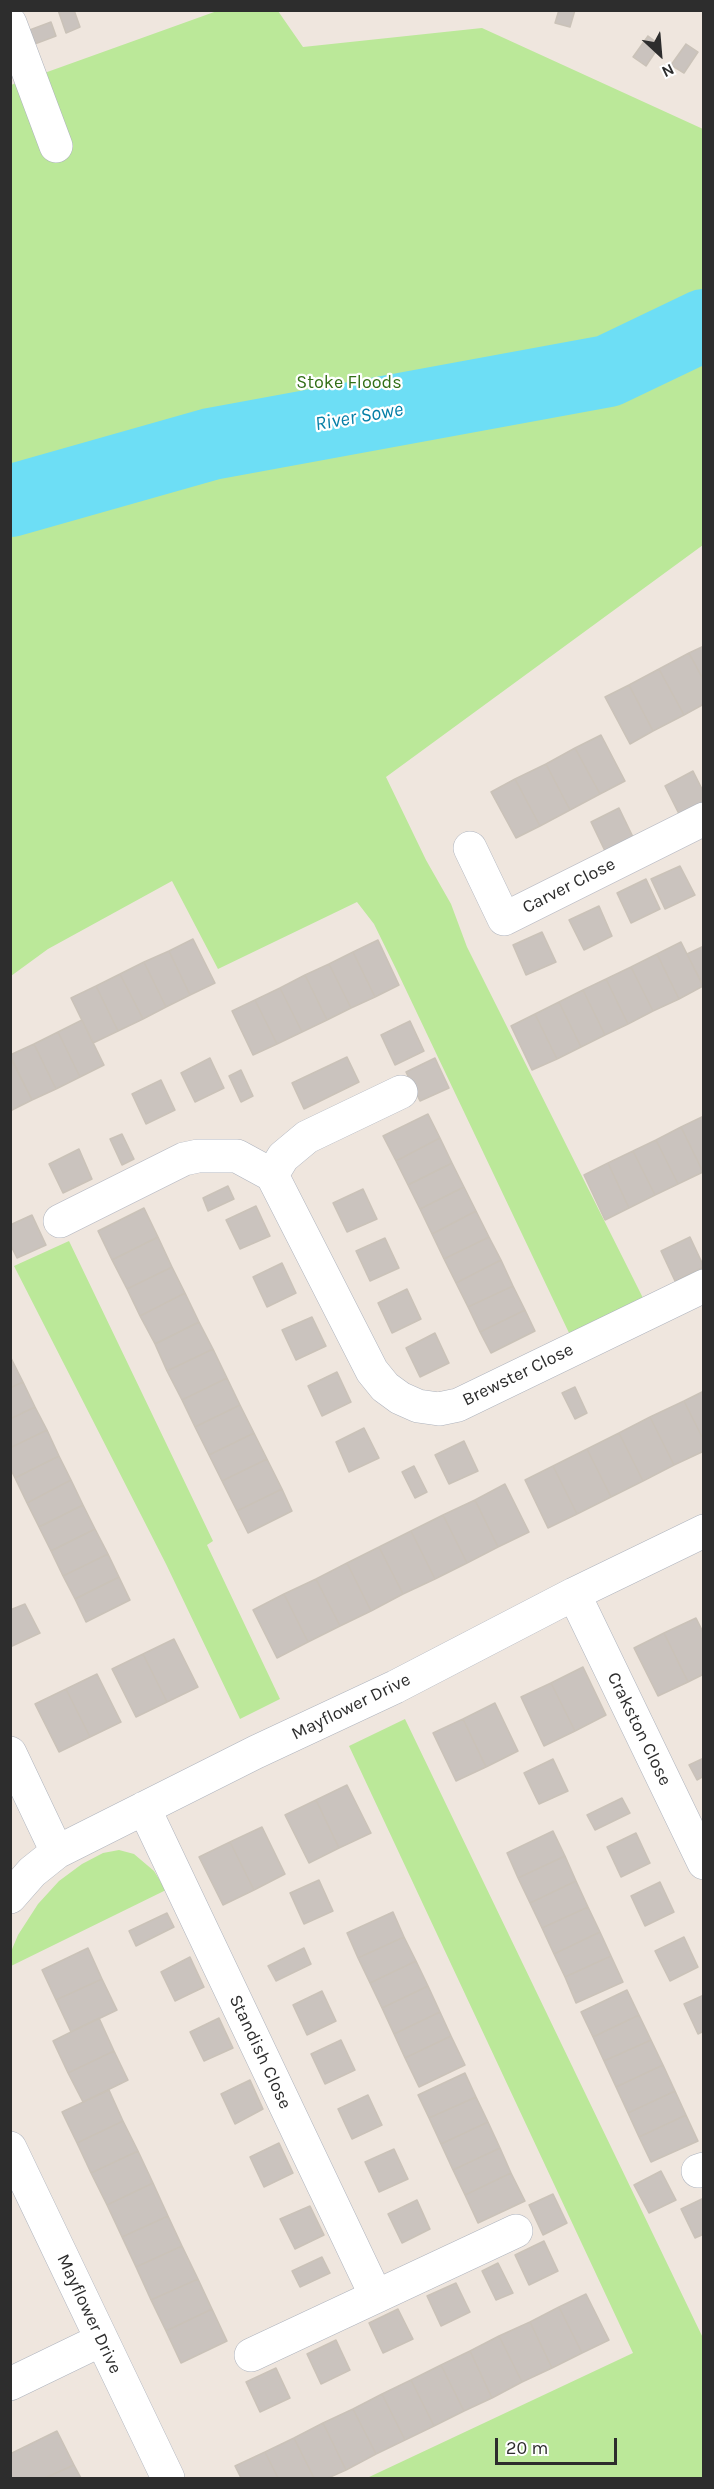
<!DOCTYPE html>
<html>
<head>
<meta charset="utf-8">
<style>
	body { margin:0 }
	#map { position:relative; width:714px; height:2489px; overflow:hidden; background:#efe6de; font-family:Karla,sans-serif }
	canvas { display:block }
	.frame { position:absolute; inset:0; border:12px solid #2d2d2d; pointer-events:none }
	.north { position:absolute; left:630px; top:24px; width:60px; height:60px; -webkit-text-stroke:4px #fff; paint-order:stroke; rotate:154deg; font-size:16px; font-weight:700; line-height:24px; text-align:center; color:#2d2d2d }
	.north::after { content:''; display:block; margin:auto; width:21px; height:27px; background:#2d2d2d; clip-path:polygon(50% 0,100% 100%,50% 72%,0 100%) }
	.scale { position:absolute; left:495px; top:2438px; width:122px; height:27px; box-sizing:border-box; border:3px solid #2d2d2d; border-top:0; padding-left:8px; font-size:18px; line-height:21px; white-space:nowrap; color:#2d2d2d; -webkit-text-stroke:4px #fff; paint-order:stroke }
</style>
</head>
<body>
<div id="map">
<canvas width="714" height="2489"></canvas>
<div class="frame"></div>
<div class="north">N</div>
<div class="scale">20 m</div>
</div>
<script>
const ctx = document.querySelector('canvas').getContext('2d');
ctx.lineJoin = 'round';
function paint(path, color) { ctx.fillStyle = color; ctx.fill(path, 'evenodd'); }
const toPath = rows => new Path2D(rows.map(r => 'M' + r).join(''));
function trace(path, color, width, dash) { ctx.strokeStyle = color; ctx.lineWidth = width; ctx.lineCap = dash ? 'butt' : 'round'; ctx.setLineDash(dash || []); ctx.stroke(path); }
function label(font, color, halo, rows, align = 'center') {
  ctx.font = font + ' Karla,sans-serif'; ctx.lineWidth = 4.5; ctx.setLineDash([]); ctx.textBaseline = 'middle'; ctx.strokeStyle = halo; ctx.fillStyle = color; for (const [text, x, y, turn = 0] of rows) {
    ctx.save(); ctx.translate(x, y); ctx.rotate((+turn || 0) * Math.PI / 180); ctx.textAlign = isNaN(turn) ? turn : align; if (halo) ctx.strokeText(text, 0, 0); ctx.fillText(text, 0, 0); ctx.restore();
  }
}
paint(toPath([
	[217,11,278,11,303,47,482,28,703,129,703,545,386,777,426,860,451,904,467,947,643,1298,570,1335,397,971,374,924,357,902,218,969,172,881,48,949,11,976,11,85],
	[69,1241,213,1541,207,1545,280,1699,240,1719,166,1564,14,1266],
	[405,1719,703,2338,703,2478,367,2478,633,2353,349,1746],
	[119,1850,134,1854,154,1871,166,1890,11,1966,10,1954,18,1935,38,1904,59,1881,82,1864,103,1853]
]), '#bbe899');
trace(toPath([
	[10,501,211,444,608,371,704,325]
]), '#6ddef5', 72);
const building = toPath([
	[58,10,74,10,80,27,66,33,58,10],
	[559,10,575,10,570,27,555,23,559,10],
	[51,22,56,36,32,45,27,31,51,22],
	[648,36,660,45,646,66,633,57,648,36],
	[686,44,698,52,684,73,671,65,686,44],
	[704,646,704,681,689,653,704,646],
	[689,653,704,681,704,704,684,715,659,669,689,653],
	[659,669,684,715,653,731,629,685,659,669],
	[629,685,653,731,630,744,605,697,629,685],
	[601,735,625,781,600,794,575,748,601,735],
	[575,748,600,794,570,810,546,764,575,748],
	[546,764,570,810,540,826,515,779,546,764],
	[693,771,704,793,704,802,679,814,665,786,693,771],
	[515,779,540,826,516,838,491,792,515,779],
	[619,808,633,837,605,851,591,822,619,808],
	[680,866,695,895,665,909,651,879,680,866],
	[646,879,660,909,631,923,617,893,646,879],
	[599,906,612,936,584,950,569,920,599,906],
	[542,932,556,962,526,975,513,945,542,932],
	[193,939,215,983,190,995,169,951,193,939],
	[378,940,399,985,375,997,353,952,378,940],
	[681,942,703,986,679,999,657,954,681,942],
	[704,946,704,987,687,954,704,946],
	[169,951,190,995,166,1007,144,962,169,951],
	[353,952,375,997,351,1008,329,964,353,952],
	[657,954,679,999,653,1011,631,967,657,954],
	[144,962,166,1007,143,1019,120,974,144,962],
	[329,964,351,1008,327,1020,305,975,329,964],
	[631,967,653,1011,628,1024,606,979,631,967],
	[120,974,143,1019,118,1031,96,986,120,974],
	[305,975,327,1020,302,1032,280,988,305,975],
	[606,979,628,1024,605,1035,583,990,606,979],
	[96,986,118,1031,93,1043,71,998,96,986],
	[280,988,302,1032,277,1044,255,1000,280,988],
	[583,990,605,1035,581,1047,559,1002,583,990],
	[255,1000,277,1044,253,1055,232,1011,255,1000],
	[559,1002,581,1047,557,1059,535,1014,559,1002],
	[535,1014,557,1059,532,1070,511,1026,535,1014],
	[82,1020,104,1065,80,1077,58,1032,82,1020],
	[410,1021,424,1051,395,1065,381,1035,410,1021],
	[58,1032,80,1077,56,1089,34,1044,58,1032],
	[34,1044,56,1089,32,1100,10,1055,34,1044],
	[10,1057,32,1100,10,1111,10,1057],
	[347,1057,359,1082,304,1109,292,1083,347,1057],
	[210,1058,224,1088,195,1102,181,1073,210,1058],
	[435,1058,449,1088,420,1101,406,1072,435,1058],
	[241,1070,253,1096,241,1102,229,1076,241,1070],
	[161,1080,175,1110,146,1124,132,1094,161,1080],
	[428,1114,440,1138,396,1161,383,1136,428,1114],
	[704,1116,704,1172,703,1172,681,1127,704,1116],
	[681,1127,703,1172,678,1184,656,1140,681,1127],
	[122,1134,134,1159,122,1165,110,1139,122,1134],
	[440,1138,452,1163,408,1185,396,1161,440,1138],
	[656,1140,678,1184,655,1195,633,1151,656,1140],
	[79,1149,92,1179,63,1193,49,1164,79,1149],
	[633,1151,655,1195,629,1208,608,1163,633,1151],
	[452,1163,464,1187,420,1209,408,1185,452,1163],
	[608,1163,629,1208,605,1220,584,1175,608,1163],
	[228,1186,234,1199,208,1211,203,1198,228,1186],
	[464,1187,476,1211,432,1234,420,1209,464,1187],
	[363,1189,377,1219,347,1232,333,1203,363,1189],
	[256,1206,270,1236,240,1249,226,1220,256,1206],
	[144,1208,158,1237,112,1260,98,1231,144,1208],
	[476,1211,489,1237,444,1259,432,1234,476,1211],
	[32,1215,46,1245,17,1258,10,1244,10,1225,32,1215],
	[158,1237,172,1267,127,1289,112,1260,158,1237],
	[489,1237,501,1260,456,1283,444,1259,489,1237],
	[690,1237,704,1267,675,1281,661,1251,690,1237],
	[385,1238,399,1268,370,1281,356,1251,385,1238],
	[501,1260,513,1286,468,1307,456,1283,501,1260],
	[282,1263,296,1293,267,1307,253,1277,282,1263],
	[172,1267,185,1293,140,1316,127,1289,172,1267],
	[513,1286,525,1310,480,1332,468,1307,513,1286],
	[407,1289,421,1319,392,1333,378,1303,407,1289],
	[185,1293,199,1322,155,1344,140,1316,185,1293],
	[525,1310,535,1331,491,1353,480,1332,525,1310],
	[312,1317,326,1346,296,1360,282,1330,312,1317],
	[199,1322,213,1349,167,1371,155,1344,199,1322],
	[435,1333,449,1363,420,1377,406,1348,435,1333],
	[213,1349,227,1378,182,1400,167,1371,213,1349],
	[11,1358,23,1382,10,1388,10,1359,11,1358],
	[337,1372,351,1402,322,1416,308,1386,337,1372],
	[227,1378,240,1405,195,1427,182,1400,227,1378],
	[23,1382,35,1407,10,1419,10,1388,23,1382],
	[575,1387,587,1413,575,1419,562,1393,575,1387],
	[704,1391,704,1441,684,1401,704,1391],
	[684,1401,704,1441,704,1451,674,1465,650,1417,684,1401],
	[240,1405,254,1433,209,1455,195,1427,240,1405],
	[35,1407,47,1430,10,1448,10,1419,35,1407],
	[650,1417,674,1465,643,1481,619,1433,650,1417],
	[364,1428,379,1458,349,1472,336,1442,364,1428],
	[47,1430,59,1456,15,1478,10,1468,10,1448,47,1430],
	[254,1433,267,1459,222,1481,209,1455,254,1433],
	[619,1433,643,1481,611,1497,587,1449,619,1433],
	[464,1441,478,1471,449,1484,435,1455,464,1441],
	[587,1449,611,1497,577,1514,553,1466,587,1449],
	[59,1456,71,1480,27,1503,15,1478,59,1456],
	[267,1459,282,1489,237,1511,222,1481,267,1459],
	[414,1466,427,1492,415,1498,402,1472,414,1466],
	[553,1466,577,1514,548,1528,525,1480,553,1466],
	[71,1480,83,1505,39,1527,27,1503,71,1480],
	[505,1484,529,1532,498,1547,475,1500,505,1484],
	[282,1489,292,1511,248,1533,237,1511,282,1489],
	[475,1500,498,1547,467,1563,443,1515,475,1500],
	[83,1505,95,1529,51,1551,39,1527,83,1505],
	[443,1515,467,1563,435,1579,411,1531,443,1515],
	[95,1529,108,1554,63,1576,51,1551,95,1529],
	[411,1531,435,1579,403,1594,379,1547,411,1531],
	[379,1547,403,1594,371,1611,347,1563,379,1547],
	[108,1554,119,1577,75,1599,63,1576,108,1554],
	[347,1563,371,1611,340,1626,316,1579,347,1563],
	[119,1577,130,1600,86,1622,75,1599,119,1577],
	[316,1579,340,1626,308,1642,284,1594,316,1579],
	[284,1594,308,1642,277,1658,253,1610,284,1594],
	[25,1604,40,1633,10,1647,10,1610,25,1604],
	[696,1618,704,1634,704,1674,688,1682,664,1633,696,1618],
	[664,1633,688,1682,658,1696,634,1648,664,1633],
	[174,1639,198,1687,167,1702,143,1654,174,1639],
	[143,1654,167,1702,136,1717,112,1669,143,1654],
	[583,1667,606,1715,575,1731,551,1683,583,1667],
	[97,1674,121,1722,90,1737,66,1689,97,1674],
	[551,1683,575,1731,544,1746,521,1697,551,1683],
	[66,1689,90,1737,59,1752,35,1704,66,1689],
	[495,1703,518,1751,486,1767,463,1719,495,1703],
	[463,1719,486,1767,456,1781,433,1733,463,1719],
	[704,1758,704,1776,697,1780,689,1765,704,1758],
	[553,1759,568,1791,539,1804,524,1773,553,1759],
	[347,1785,371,1833,339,1848,316,1800,347,1785],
	[622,1798,630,1813,595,1830,587,1815,622,1798],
	[316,1800,339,1848,309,1863,285,1815,316,1800],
	[262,1827,285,1874,254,1890,230,1842,262,1827],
	[553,1831,565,1856,518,1878,507,1853,553,1831],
	[636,1833,650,1863,621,1877,607,1847,636,1833],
	[230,1842,254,1890,223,1905,199,1857,230,1842],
	[565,1856,576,1881,530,1903,518,1878,565,1856],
	[319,1880,333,1911,304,1924,290,1893,319,1880],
	[576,1881,588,1907,542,1928,530,1903,576,1881],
	[660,1882,674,1912,645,1926,631,1896,660,1882],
	[588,1907,600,1932,554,1954,542,1928,588,1907],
	[393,1912,404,1937,358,1958,347,1933,393,1912],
	[167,1913,174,1927,136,1946,129,1931,167,1913],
	[600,1932,611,1956,565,1977,554,1954,600,1932],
	[404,1937,416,1961,370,1983,358,1958,404,1937],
	[684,1937,698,1967,670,1981,655,1951,684,1937],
	[88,1948,102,1979,56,2000,42,1970,88,1948],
	[304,1948,311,1964,276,1981,268,1966,304,1948],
	[611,1956,623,1982,576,2003,565,1977,611,1956],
	[190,1957,204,1987,175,2001,161,1972,190,1957],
	[416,1961,428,1986,382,2008,370,1983,416,1961],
	[102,1979,117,2010,71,2032,56,2000,102,1979],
	[428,1986,440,2012,394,2034,382,2008,428,1986],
	[627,1990,639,2015,593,2037,581,2012,627,1990],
	[322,1991,336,2021,307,2035,293,2005,322,1991],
	[704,1995,704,2031,698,2034,684,2004,704,1995],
	[440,2012,451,2036,405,2058,394,2034,440,2012],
	[639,2015,651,2040,604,2061,593,2037,639,2015],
	[99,2018,114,2051,68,2073,53,2041,99,2018],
	[219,2018,233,2048,204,2061,190,2032,219,2018],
	[451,2036,465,2065,419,2087,405,2058,451,2036],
	[341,2040,355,2070,325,2084,311,2054,341,2040],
	[651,2040,663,2065,616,2087,604,2061,651,2040],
	[114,2051,128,2080,83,2102,68,2073,114,2051],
	[663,2065,675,2091,628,2113,616,2087,663,2065],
	[465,2073,476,2097,429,2118,418,2095,465,2073],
	[250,2080,263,2109,235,2124,221,2094,250,2080],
	[109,2090,123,2121,77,2143,62,2112,109,2090],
	[675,2091,686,2115,639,2137,628,2113,675,2091],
	[368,2095,382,2125,352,2139,338,2109,368,2095],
	[476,2097,488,2122,441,2144,429,2118,476,2097],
	[686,2115,698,2141,651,2162,639,2137,686,2115],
	[123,2121,138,2151,91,2173,77,2143,123,2121],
	[488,2122,500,2148,453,2170,441,2144,488,2122],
	[279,2143,293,2173,264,2187,250,2157,279,2143],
	[500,2148,511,2173,465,2195,453,2170,500,2148],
	[394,2149,408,2179,379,2192,365,2162,394,2149],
	[138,2151,153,2183,107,2205,91,2173,138,2151],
	[661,2171,676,2200,649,2213,634,2185,661,2171],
	[511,2173,525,2201,478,2223,465,2195,511,2173],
	[153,2183,168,2216,122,2237,107,2205,153,2183],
	[553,2194,567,2223,543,2235,529,2205,553,2194],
	[704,2198,704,2234,695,2238,681,2209,704,2198],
	[417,2200,430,2229,402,2243,388,2214,417,2200],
	[310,2206,324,2235,295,2249,280,2219,310,2206],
	[168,2216,182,2246,136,2267,122,2237,168,2216],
	[544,2241,558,2271,529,2285,515,2255,544,2241],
	[182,2246,198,2279,151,2300,136,2267,182,2246],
	[322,2257,330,2273,300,2287,292,2271,322,2257],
	[498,2263,513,2293,496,2300,482,2271,498,2263],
	[198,2279,212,2309,166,2331,151,2300,198,2279],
	[456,2283,470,2312,441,2326,427,2296,456,2283],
	[586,2294,609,2340,582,2353,559,2307,586,2294],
	[559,2307,582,2353,552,2368,530,2322,559,2307],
	[212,2309,227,2341,181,2363,166,2331,212,2309],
	[398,2309,413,2339,383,2353,369,2323,398,2309],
	[530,2322,552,2368,522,2382,499,2336,530,2322],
	[499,2336,522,2382,492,2398,470,2351,499,2336],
	[336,2340,350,2370,321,2384,307,2354,336,2340],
	[470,2351,492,2398,464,2411,441,2365,470,2351],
	[441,2365,464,2411,434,2426,411,2380,441,2365],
	[276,2368,290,2398,260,2412,246,2382,276,2368],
	[411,2380,434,2426,405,2440,382,2394,411,2380],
	[382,2394,405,2440,376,2454,353,2409,382,2394],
	[353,2409,376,2454,346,2470,323,2423,353,2409],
	[323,2423,346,2470,328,2478,314,2478,294,2438,323,2423],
	[57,2431,74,2465,45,2478,10,2478,10,2454,57,2431],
	[294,2438,314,2478,278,2478,265,2452,294,2438],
	[265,2452,278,2478,241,2478,235,2466,265,2452],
	[74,2465,81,2478,45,2478,74,2465]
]);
paint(building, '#cac3be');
trace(building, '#cac2b8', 1.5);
const minor = toPath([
	[10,23,56,146],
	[470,848,504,919,704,819],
	[272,1175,372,1371,385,1387,400,1398,418,1406,439,1409,458,1405,704,1286],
	[60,1221,184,1159,198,1156,237,1156,272,1175,283,1157,307,1137,401,1092],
	[574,1594,704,1863],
	[10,1753,57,1852],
	[144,1808,376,2296],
	[10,1897,32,1872,57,1852,256,1752,395,1687,574,1594,704,1531],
	[10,2148,168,2478],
	[698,2171,704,2169],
	[251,2355,516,2231],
	[10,2384,101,2340]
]);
trace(minor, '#aeb3bd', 34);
trace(minor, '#fff', 33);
label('18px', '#326f17', '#fff', [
	["Stoke Floods",349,383]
]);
label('18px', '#2d2d2d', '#fff', [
	["Carver Close",569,886,-27],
	["Brewster Close",518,1375,-26],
	["Mayflower Drive",351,1707,-26],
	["Crakston Close",639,1729,64],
	["Standish Close",260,2052,65],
	["Mayflower Drive",89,2314,65]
]);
label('italic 20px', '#067fa7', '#fff', [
	["River Sowe",359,417,-10]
]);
</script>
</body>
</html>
